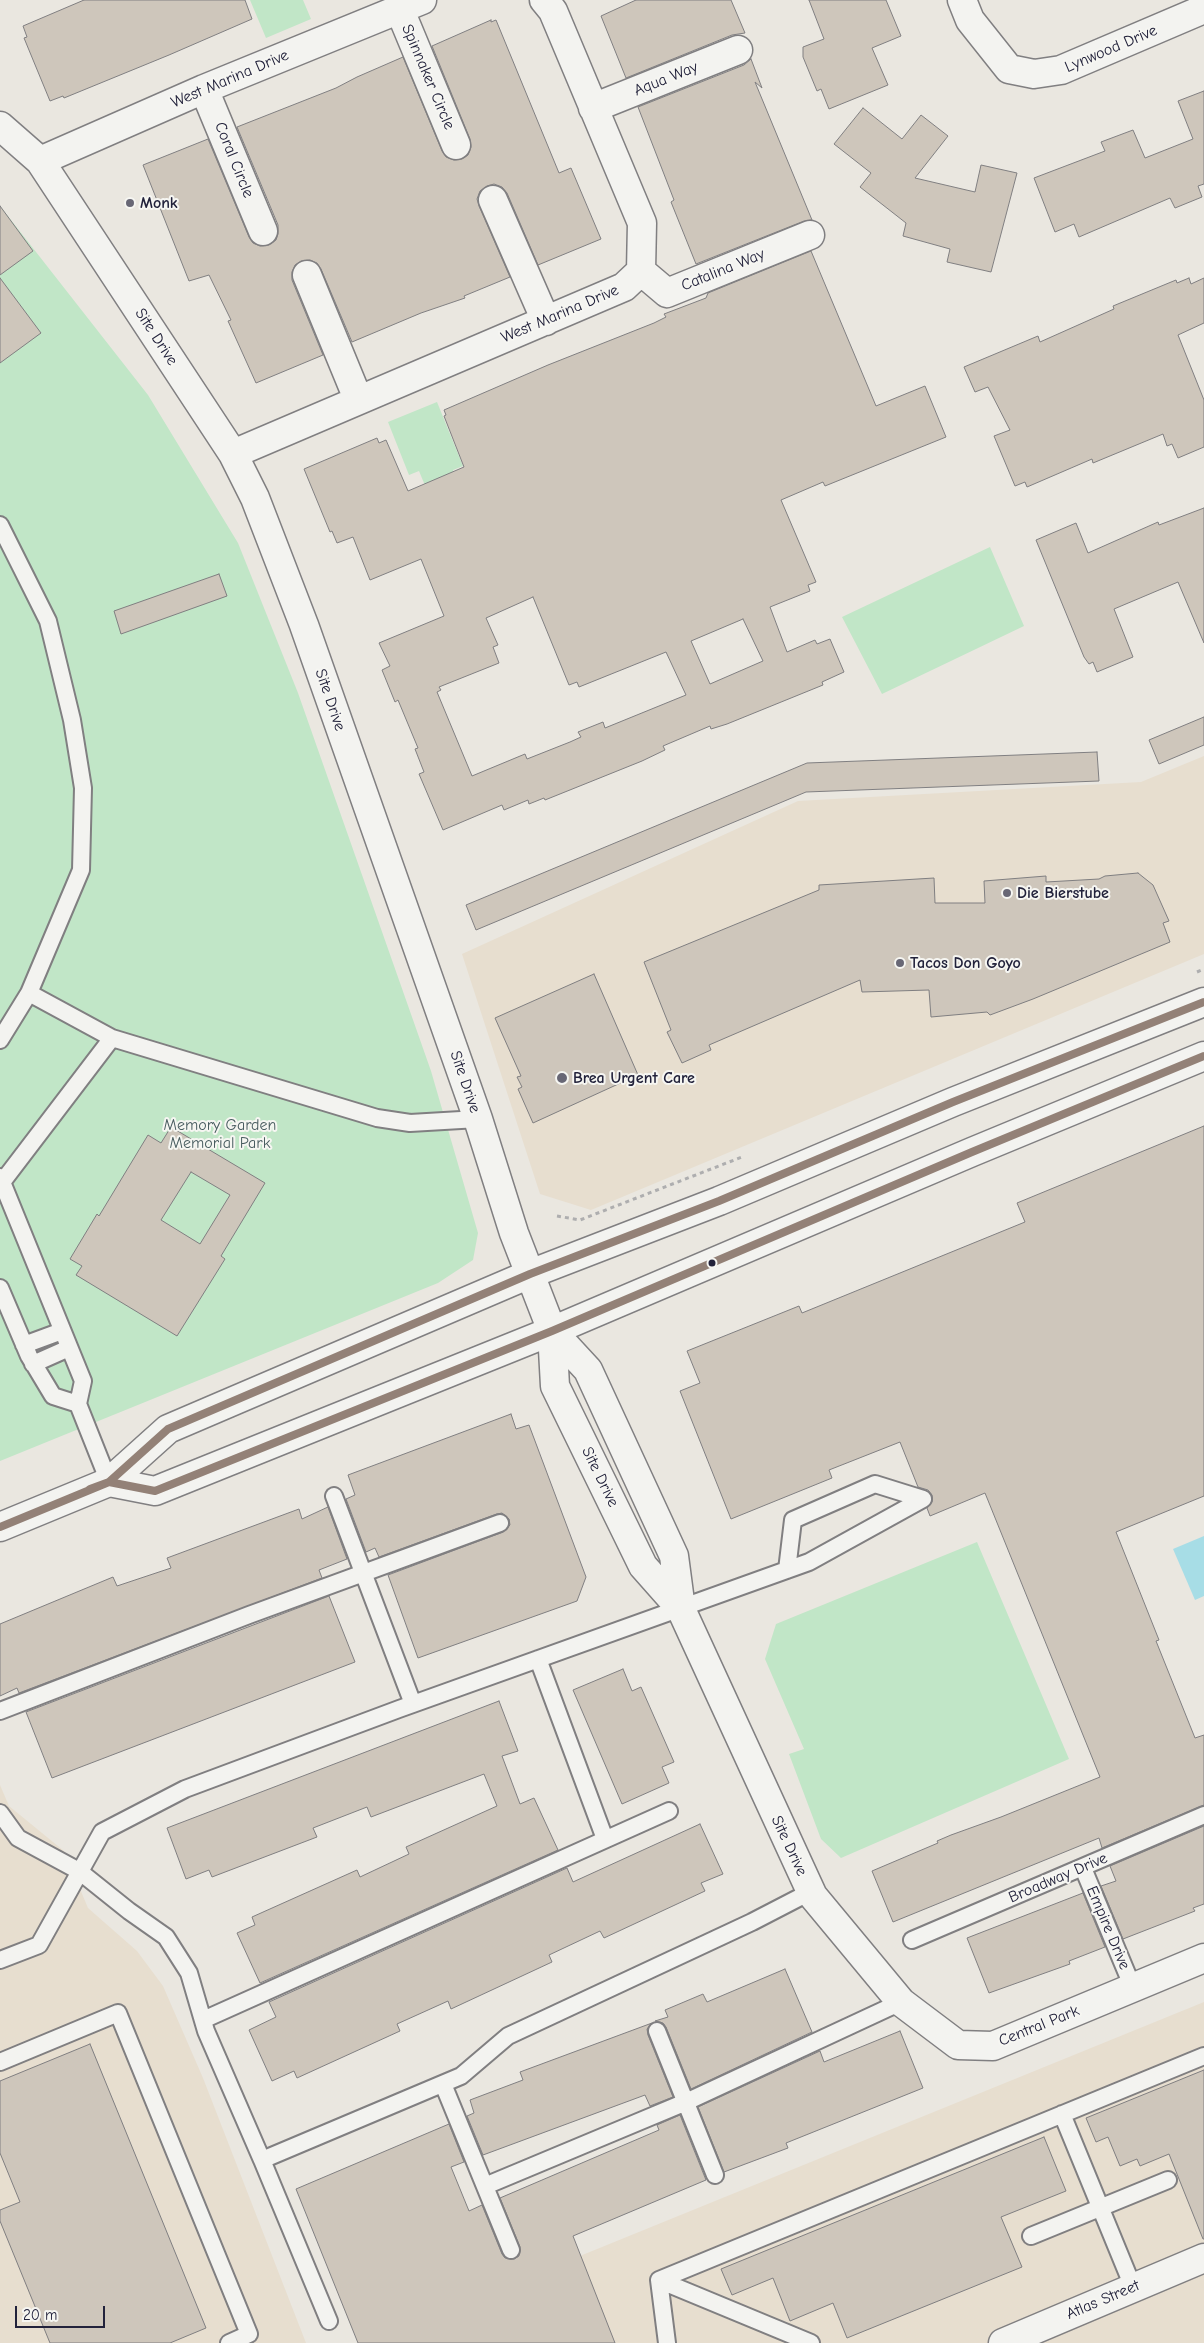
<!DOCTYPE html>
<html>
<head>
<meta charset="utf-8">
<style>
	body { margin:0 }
	#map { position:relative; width:1204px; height:2343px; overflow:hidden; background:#eae7e0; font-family:"Comic Neue",sans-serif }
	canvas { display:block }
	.scale { position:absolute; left:15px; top:2306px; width:90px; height:22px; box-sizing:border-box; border:2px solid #22223b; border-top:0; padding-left:6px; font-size:15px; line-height:18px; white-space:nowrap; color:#22223b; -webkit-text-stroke:4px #f6f6f2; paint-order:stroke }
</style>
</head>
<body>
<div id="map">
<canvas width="1204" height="2343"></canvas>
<div class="scale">20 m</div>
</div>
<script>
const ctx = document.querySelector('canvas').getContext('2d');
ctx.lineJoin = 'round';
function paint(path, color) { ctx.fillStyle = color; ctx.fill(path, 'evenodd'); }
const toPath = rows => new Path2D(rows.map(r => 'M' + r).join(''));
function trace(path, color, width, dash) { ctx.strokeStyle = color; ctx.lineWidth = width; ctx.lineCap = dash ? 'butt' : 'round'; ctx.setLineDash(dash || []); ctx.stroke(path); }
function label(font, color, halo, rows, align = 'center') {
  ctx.font = font + ' "Comic Neue",sans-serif'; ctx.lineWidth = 4; ctx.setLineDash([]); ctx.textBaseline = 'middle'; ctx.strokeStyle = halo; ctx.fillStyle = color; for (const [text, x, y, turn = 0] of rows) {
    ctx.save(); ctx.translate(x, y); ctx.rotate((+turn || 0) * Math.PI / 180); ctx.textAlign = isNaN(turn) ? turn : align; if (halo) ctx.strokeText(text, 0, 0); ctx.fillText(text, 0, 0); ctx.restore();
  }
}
paint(toPath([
	[1204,756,1204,954,591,1210,540,1194,462,954,798,801,1141,782],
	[0,1785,9,1806,64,1851,88,1908,137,1951,163,1986,203,2078,306,2343,0,2343],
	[1204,2002,1204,2343,371,2343,575,2258]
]), '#e7decf');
paint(toPath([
	[250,0,303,0,311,19,266,38],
	[0,206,148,395,238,543,298,693,431,1071,478,1233,473,1260,438,1283,0,1461],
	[437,402,463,466,453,470,465,500,436,512,419,471,409,475,388,422],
	[990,547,1024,626,882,694,842,617],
	[977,1542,1069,1759,841,1858,821,1839,789,1754,804,1749,765,1659,776,1624]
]), '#c1e6c7');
paint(toPath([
	[1204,1536,1204,1596,1195,1600,1173,1549]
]), '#a7dde6');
const building = toPath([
	[84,0,245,0,252,19,169,55,64,98,63,96,50,101,24,38,27,37,23,26,84,0],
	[636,0,731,0,745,33,732,35,626,78,601,16,636,0],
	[809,0,886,0,901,36,872,48,888,85,829,109,821,89,817,91,803,57,803,47,824,39,809,0],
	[491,20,491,22,496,20,559,173,571,168,601,239,538,265,507,193,502,187,494,184,487,186,480,191,477,199,479,206,510,277,464,296,465,298,421,313,352,342,321,269,317,263,310,260,301,261,295,265,292,272,292,280,323,355,256,383,228,321,231,320,209,275,189,281,143,165,208,139,249,237,253,243,260,246,269,245,276,240,278,234,278,225,237,127,336,88,357,77,403,57,442,151,446,157,454,160,462,159,468,155,471,147,470,139,432,46,491,20],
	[751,59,762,88,755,82,812,220,804,221,696,264,671,202,674,200,638,107,744,65,751,59],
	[1204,91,1204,184,1198,186,1202,197,1175,208,1170,198,1079,237,1074,224,1055,232,1034,178,1105,151,1101,142,1133,130,1145,158,1193,139,1178,101,1204,91],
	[863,108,902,139,921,115,948,136,915,178,975,192,981,165,1017,173,991,272,947,262,950,249,903,236,906,223,860,187,871,173,834,144,863,108],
	[0,206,33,251,0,275,0,206],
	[811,251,876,406,925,386,946,437,825,486,823,482,781,500,816,582,808,585,810,591,770,607,787,652,815,640,817,644,830,639,844,672,822,682,823,685,727,724,711,729,710,726,663,746,665,750,642,761,545,800,544,798,529,804,528,800,504,810,502,805,443,830,419,774,424,772,415,749,418,748,398,700,395,702,382,670,390,666,379,643,444,616,421,559,370,580,353,537,337,543,332,531,330,532,304,469,377,438,379,443,386,440,408,491,464,467,444,416,446,415,444,410,548,365,654,323,666,317,664,314,706,298,708,293,811,251],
	[533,597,569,685,577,682,579,687,666,652,686,695,605,728,603,722,578,732,581,737,570,742,527,759,525,754,472,776,437,692,441,690,439,687,499,663,493,647,498,645,486,618,533,597],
	[743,619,763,661,710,684,691,641,743,619],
	[0,278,41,333,0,363,0,278],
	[1189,278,1191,284,1204,278,1204,323,1178,335,1204,400,1204,447,1178,458,1172,444,1167,446,1163,434,1093,463,1092,459,1027,487,1025,482,1015,486,994,436,1010,430,988,387,975,392,964,367,1038,336,1040,342,1114,309,1113,306,1176,280,1177,283,1189,278],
	[1204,508,1204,643,1178,582,1114,609,1133,657,1097,672,1093,662,1089,664,1084,657,1036,540,1076,523,1088,553,1158,522,1159,525,1204,508],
	[219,574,227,596,121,634,114,611,219,574],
	[1204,717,1204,745,1159,764,1149,740,1204,717],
	[1097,752,1099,781,806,792,476,930,466,905,807,763,1097,752],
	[1138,873,1153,885,1169,921,1163,923,1170,942,1033,999,990,1015,987,1012,931,1017,929,990,862,992,860,980,709,1045,711,1050,682,1063,667,1032,671,1030,644,962,819,890,819,885,934,878,935,903,985,903,984,881,1046,876,1046,882,1099,879,1105,876,1138,873],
	[594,974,638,1075,533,1123,518,1089,522,1087,517,1077,521,1076,495,1018,594,974],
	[1204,1126,1204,1496,1116,1532,1159,1640,1156,1641,1195,1738,1204,1735,1204,1805,1102,1848,1099,1838,893,1922,872,1871,938,1843,937,1841,951,1835,1001,1817,1100,1777,985,1493,930,1516,927,1508,932,1502,932,1495,928,1490,918,1487,900,1442,829,1470,832,1478,731,1519,680,1391,700,1383,687,1351,799,1306,802,1313,1025,1222,1017,1203,1204,1126],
	[171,1127,265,1183,221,1256,225,1259,177,1336,76,1275,82,1266,70,1259,97,1214,99,1216,148,1135,161,1143,171,1127],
	[191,1172,230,1195,200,1244,161,1220,191,1172],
	[511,1414,516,1429,529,1425,586,1577,577,1601,418,1658,388,1575,503,1532,510,1525,509,1519,502,1513,497,1514,379,1557,375,1548,366,1552,346,1499,355,1495,348,1475,511,1414],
	[328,1507,347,1559,319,1570,322,1578,19,1693,17,1688,0,1696,0,1624,113,1577,117,1586,171,1568,167,1558,299,1509,302,1519,328,1507],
	[329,1596,355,1662,52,1778,26,1712,329,1596],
	[623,1669,632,1691,641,1687,674,1762,662,1767,669,1783,622,1804,573,1690,623,1669],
	[499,1701,518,1751,502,1756,520,1804,534,1798,558,1850,260,1983,237,1933,255,1925,252,1917,357,1870,360,1877,409,1854,406,1847,497,1806,484,1774,371,1817,367,1807,313,1828,317,1837,212,1877,209,1870,186,1879,167,1828,499,1701],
	[700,1824,723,1874,701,1883,705,1891,604,1938,600,1931,549,1955,552,1962,451,2009,448,2001,397,2024,400,2031,297,2078,294,2071,272,2081,249,2030,276,2017,269,2002,567,1868,573,1882,700,1824],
	[1204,1826,1204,1904,1193,1908,1195,1911,1123,1939,1101,1886,1116,1881,1110,1866,1204,1826],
	[1083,1893,1105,1947,1069,1961,1070,1964,989,1993,967,1938,1083,1893],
	[785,1969,812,2032,691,2089,666,2027,663,2023,655,2021,668,2017,665,2010,703,1994,707,2002,785,1969],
	[652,2023,647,2029,648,2035,673,2097,650,2106,645,2095,483,2155,467,2116,474,2113,470,2100,523,2080,520,2072,652,2023],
	[900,2031,923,2088,786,2143,788,2148,724,2172,698,2107,820,2051,824,2062,900,2031],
	[90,2044,206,2328,170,2343,50,2343,0,2221,0,2210,20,2202,0,2153,0,2081,90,2044],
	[1204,2070,1204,2239,1203,2239,1169,2154,1140,2166,1137,2159,1120,2166,1108,2137,1096,2142,1086,2118,1204,2070],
	[680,2115,706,2180,573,2236,615,2343,358,2343,296,2189,449,2124,464,2162,451,2167,469,2211,482,2205,502,2254,505,2258,514,2259,519,2256,520,2247,500,2198,659,2130,657,2125,680,2115],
	[1044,2137,1066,2191,1001,2217,1022,2267,847,2338,833,2303,790,2321,773,2278,732,2295,721,2269,1044,2137]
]);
paint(building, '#cec6bb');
trace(building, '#807f81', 1);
const lane = toPath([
	[0,525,48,621,72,720,83,788,81,870,29,993,0,1040],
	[112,1038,377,1118,410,1123,478,1119],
	[0,1177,83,1381,78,1404,109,1482],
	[0,1185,112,1038,29,993],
	[0,1288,29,1356,53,1396,78,1404],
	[24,1345,62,1331],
	[33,1364,69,1348],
	[334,1496,413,1704],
	[787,1570,793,1520,875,1484,923,1499],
	[538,1659,605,1839],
	[0,1711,249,1615,500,1523],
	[0,1813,18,1838,79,1871,129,1911,166,1937,189,1973,206,2031,262,2160,461,2076,508,2036,752,1922,810,1892],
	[1083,1868,1133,1988],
	[912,1940,1204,1815],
	[0,1960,39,1945,102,1832,185,1789,399,1709,809,1562,923,1499],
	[203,2020,669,1811],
	[657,2031,715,2175],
	[0,2062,118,2013,249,2334,229,2343],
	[443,2084,511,2250],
	[1062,2114,1133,2287],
	[262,2160,329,2321],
	[485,2186,686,2102,901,2002],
	[1031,2236,1168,2180],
	[659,2280,1204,2056],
	[659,2280,811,2343],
	[659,2280,667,2343]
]);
const street = toPath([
	[962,0,970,20,1009,69,1034,74,1061,70,1204,9],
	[399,8,456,145],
	[204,89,263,231],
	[593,108,738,50],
	[0,126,40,161,233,454,255,498,304,625,478,1119,514,1233,552,1331,555,1386,643,1566,681,1609],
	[40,161,204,89,422,0],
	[493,200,546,321],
	[641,271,667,293,810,235],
	[307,275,358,399],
	[233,454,624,287,641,271,642,223,553,11,544,0],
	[552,1331,588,1370,674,1556,681,1609,813,1896,901,2002,958,2045,993,2046,1204,1958],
	[1003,2343,1204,2258]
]);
const secondary = toPath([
	[109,1482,155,1491,552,1331,972,1152,1204,1056],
	[0,1527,109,1482,168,1429,530,1274,719,1201,953,1102,1204,1002]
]);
trace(lane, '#807f81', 20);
trace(street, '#807f81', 31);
trace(secondary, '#807f81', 31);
trace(toPath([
	[1197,972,1204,969],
	[557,1216,580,1220,742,1157]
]), '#aeaeaf', 3, [4, 4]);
trace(lane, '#f3f3f0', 16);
trace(street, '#f3f3f0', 28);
trace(secondary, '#f3f3f0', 28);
trace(toPath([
	[90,1489,109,1482,155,1491,552,1331,972,1152,1204,1056],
	[0,1527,109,1482,168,1429,530,1274,719,1201,953,1102,1204,1002]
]), '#938177', 8);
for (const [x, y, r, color] of [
	[130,203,5,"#686775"],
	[1007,893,5,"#686775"],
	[900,963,5,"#686775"],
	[562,1078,6,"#686775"],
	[712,1263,4.5,"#22223b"]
]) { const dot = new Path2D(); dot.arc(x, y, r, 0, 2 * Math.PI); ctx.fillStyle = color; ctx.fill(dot); trace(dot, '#f6f6f2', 2); }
label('16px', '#22223b', '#f6f6f2', [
	["Lynwood Drive",1111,49,-23],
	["Spinnaker Circle",428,77,67],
	["West Marina Drive",230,79,-23],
	["Aqua Way",666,79,-22],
	["Coral Circle",234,160,68],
	["Catalina Way",723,270,-22],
	["West Marina Drive",560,314,-23],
	["Site Drive",156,337,57],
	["Site Drive",330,700,71],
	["Site Drive",465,1082,71],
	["Site Drive",600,1477,64],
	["Site Drive",789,1846,65],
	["Broadway Drive",1058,1878,-23],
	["Empire Drive",1108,1928,67],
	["Central Park",1039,2026,-22],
	["Atlas Street",1103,2300,-23]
]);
label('bold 16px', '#22223b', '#f6f6f2', [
	["Monk",140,203],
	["Die Bierstube",1017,893],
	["Tacos Don Goyo",910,963],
	["Brea Urgent Care",573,1078]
], 'left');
label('16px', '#485c5f', '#f6f6f2', [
	["Memory Garden",220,1125],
	["Memorial Park",220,1143]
]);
</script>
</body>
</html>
